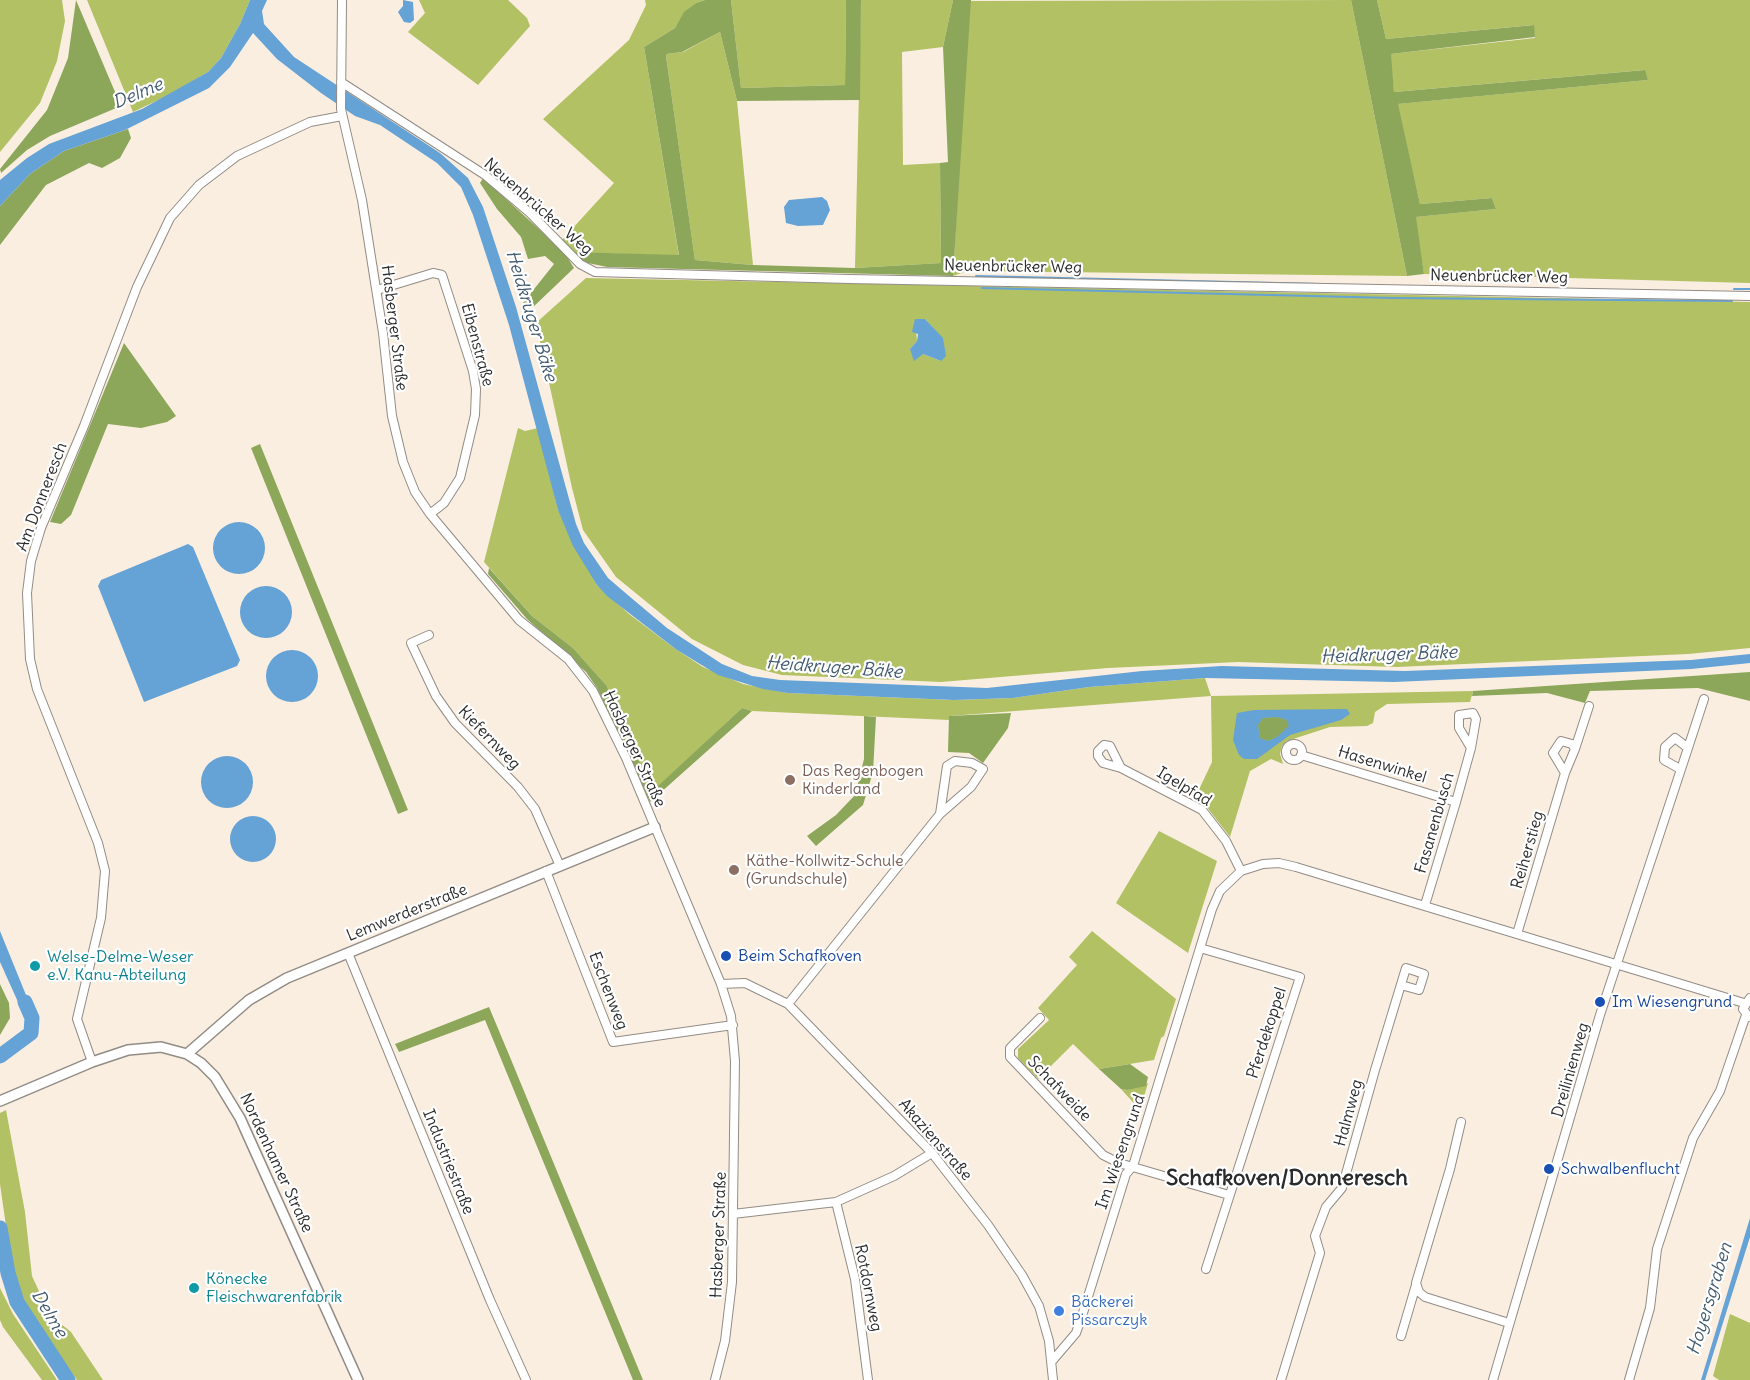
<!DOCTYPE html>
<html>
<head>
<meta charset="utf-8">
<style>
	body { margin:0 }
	canvas { display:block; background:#faeee0 }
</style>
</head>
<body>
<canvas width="1750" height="1380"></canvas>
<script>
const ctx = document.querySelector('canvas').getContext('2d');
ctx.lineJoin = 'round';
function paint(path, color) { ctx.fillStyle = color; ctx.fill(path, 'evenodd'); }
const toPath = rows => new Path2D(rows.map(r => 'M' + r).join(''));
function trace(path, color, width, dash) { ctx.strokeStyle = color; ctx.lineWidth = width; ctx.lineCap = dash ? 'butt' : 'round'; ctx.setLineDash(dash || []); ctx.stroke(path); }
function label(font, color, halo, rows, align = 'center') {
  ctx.font = font + ' Delius,sans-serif'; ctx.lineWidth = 4.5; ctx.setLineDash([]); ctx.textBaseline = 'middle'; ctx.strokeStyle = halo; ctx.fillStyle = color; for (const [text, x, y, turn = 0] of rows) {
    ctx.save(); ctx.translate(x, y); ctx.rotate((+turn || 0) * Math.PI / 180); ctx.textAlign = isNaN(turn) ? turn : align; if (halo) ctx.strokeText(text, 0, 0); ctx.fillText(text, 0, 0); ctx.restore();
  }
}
paint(toPath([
	[0,0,62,0,65,21,57,61,40,103,0,152],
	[87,0,250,0,240,24,221,58,208,72,169,95,133,112],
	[419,0,508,0,527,18,530,26,478,85,408,32,425,13],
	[645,0,705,0,696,3,685,12,675,28,644,47,679,256,571,252,561,241,614,183,543,119,629,40,646,5],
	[731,0,846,0,845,85,741,88],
	[861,0,953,0,943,47,902,52,903,165,940,163,941,263,855,268],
	[1351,0,1407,276,967,271,953,276,969,1],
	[1377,0,1750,0,1750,283,1424,274,1415,217,1496,209,1492,198,1420,204,1397,104,1648,80,1644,70,1394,92,1390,54,1535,38,1533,25,1386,39],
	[720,32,737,101,753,265,695,260,666,56,667,54,683,52],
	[586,278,1750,302,1750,648,1688,654,1397,667,1238,662,1108,668,941,682,782,675,743,665,692,639,616,577,583,530,572,488,536,323],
	[915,319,925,319,942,338,941,361,910,349,917,341],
	[518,428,525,431,538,428,558,510,597,585,629,614,677,650,703,667,743,684,788,693,954,700,1013,698,1089,687,1205,678,1211,696,1473,691,1470,702,1387,704,1375,712,1373,723,1367,726,1330,727,1287,741,1282,746,1280,754,1283,764,1271,759,1250,771,1230,837,1206,806,1194,800,1212,762,1211,696,950,716,949,720,752,711,742,708,658,787,630,750,607,686,573,648,532,616,484,562],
	[1159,831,1217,861,1188,953,1116,903],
	[1092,931,1176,999,1164,1036,1161,1038,1154,1060,1099,1069,1073,1044,1038,1079,1018,1058,1018,1049,1049,1020,1038,1008,1077,965,1069,957],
	[1148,1083,1140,1110,1121,1089,1127,1090],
	[6,1110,25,1212,32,1276,50,1315,71,1332,103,1380,77,1380,23,1304,11,1261,0,1184,0,1113],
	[0,1288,13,1314,57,1380,42,1380,3,1327,0,1320],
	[1730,1314,1750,1323,1750,1380,1719,1380,1713,1376]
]), '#b2c164');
paint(toPath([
	[76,0,121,106,50,136,27,150,1,173,0,169,47,110,68,58],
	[705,0,731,0,741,88,845,85,846,0,861,0,860,100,737,101,720,32,682,52,667,54,666,56,695,260,753,265,855,268,941,263,940,163,948,162,943,47,953,0,971,0,953,276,607,267,583,262,571,252,679,255,644,47,675,28,684,12,696,3],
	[1351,0,1377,0,1386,39,1534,25,1535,37,1391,54,1394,92,1645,70,1648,80,1398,104,1420,204,1492,198,1496,209,1416,217,1424,274,1407,276],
	[128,129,131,138,120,158,102,168,89,163,46,185,0,245,0,206,30,174,64,151],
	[483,178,564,252,574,268,529,311,523,303,554,264,545,256,528,259,521,237,497,209,480,183],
	[124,343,176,416,167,422,141,428,108,424,71,515,61,524,50,522],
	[260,444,408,810,398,814,251,448],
	[489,568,532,616,573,648,607,686,630,750,658,786,742,708,752,711,650,802,597,688,586,672,527,619,488,574],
	[1750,672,1750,701,1698,688,1590,691,1585,703,1547,693,1472,696,1473,691],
	[1011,713,1008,728,983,763,969,753,948,752,949,716],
	[864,716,876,717,873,772,863,805,816,846,807,836,836,815,855,795,864,759],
	[1277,717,1287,720,1290,726,1278,737,1268,741,1260,738,1258,725,1263,718],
	[0,984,9,1003,10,1018,0,1035],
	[489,1007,512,1062,643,1380,633,1380,485,1020,399,1052,395,1044],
	[1130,1064,1148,1077,1146,1086,1127,1090,1121,1089,1099,1069]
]), '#8da75a');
paint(toPath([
	[250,0,267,0,262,11,264,24,294,57,440,153,468,178,483,207,516,307,576,524,584,543,608,578,629,596,667,628,722,664,752,676,780,680,987,688,1142,671,1222,666,1405,671,1691,660,1750,654,1750,663,1691,669,1394,682,1205,678,1089,687,1013,698,954,700,788,693,763,689,718,675,677,650,607,596,597,585,573,546,558,510,509,325,473,215,461,187,437,163,380,125,355,116,321,93,277,59,253,33,230,67,209,88,125,130,64,151,30,174,0,206,0,180,27,158,49,144,142,109,208,72,221,58,240,24],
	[403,0,413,2,414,20,410,23,404,22,398,12,403,6],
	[822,197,827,201,830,210,823,225,798,226,786,223,784,207,789,200],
	[915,319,925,319,943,338,946,356,941,361,923,354,914,361,910,349,917,341,918,334,912,332],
	'213 548a26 26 0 1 1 52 0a26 26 0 1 1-52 0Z',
	[188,544,193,547,240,660,237,666,144,702,98,586,101,580],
	'240 612a26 26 0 1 1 52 0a26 26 0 1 1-52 0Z',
	'266 676a26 26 0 1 1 52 0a26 26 0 1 1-52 0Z',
	[1347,709,1350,714,1341,720,1290,735,1257,759,1244,759,1239,755,1233,740,1237,713,1254,710],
	[1277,717,1287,720,1289,726,1277,737,1268,741,1260,738,1258,725,1263,718],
	'201 782a26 26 0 1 1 52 0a26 26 0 1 1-52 0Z',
	'230 839a23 23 0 1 1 46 0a23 23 0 1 1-46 0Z',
	[0,931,28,1000,32,1018,18,1002,0,962],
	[1750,1218,1750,1237,1705,1380,1701,1380]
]), '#65a2d6');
trace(toPath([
	[976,276,1321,284],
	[982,288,1393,298,1732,301],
	[1734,289,1750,289]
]), '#65a2d6', 2);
trace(toPath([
	[0,1056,31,1033,32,1018,25,1002],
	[0,1228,8,1273,17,1302,68,1380]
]), '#65a2d6', 15);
const minor = toPath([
	[342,0,341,109,362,200,383,333,392,416,403,462,415,492,430,514,519,620,568,659,593,691,626,758,721,984,731,1016,735,1061,732,1282,725,1341,715,1380],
	[341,82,485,175,530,213,580,264,595,272,849,279,1750,296],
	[377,290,433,273,442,275,473,371,476,389,475,415,460,478,444,503,430,514],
	[429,635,411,643,436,696,455,723,518,787,535,809,560,866],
	'1286 752a8 8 0 1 1 16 0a8 8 0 1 1-16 0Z',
	[1688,748,1704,699],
	[1575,749,1589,706],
	[1301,755,1456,802],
	[1121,768,1103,763,1098,756,1098,751,1104,745,1110,746,1121,768,1202,810,1226,841,1241,871],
	[546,871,613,1042,733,1025],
	[1425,905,1456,802,1471,748,1476,719,1473,713,1459,715,1459,728,1471,748],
	[1517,934,1565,773,1575,749,1572,744,1561,741,1553,753,1565,773],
	[1200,948,1300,977,1206,1269],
	[348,953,490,1300,526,1380],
	[721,984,745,983,788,1004,932,1153,988,1225,1022,1275,1039,1306,1049,1341,1053,1380],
	[788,1004,940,814,947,766,955,761,972,763,983,769,971,787,940,814],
	[1749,1017,1743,1009,1750,998],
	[1040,1018,1010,1048,1010,1057,1103,1155,1119,1163,1229,1195],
	[92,1062,77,1019,101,918,105,871,98,843,37,689,30,659,27,593,31,561,41,528,84,426,137,287,170,218,199,185,237,156,310,122,342,116],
	[1461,1122,1450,1169,1416,1283,1419,1292,1425,1297,1509,1323],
	[836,1202,855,1279,868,1380],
	[733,1214,836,1202,894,1176,932,1153],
	[1401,1336,1416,1285],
	[1053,1360,1076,1333,1082,1316,1126,1174,1133,1166,1212,909,1220,891,1241,871,1263,864,1279,863,1296,867,1744,1003],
	[1281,1380,1320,1253,1315,1236,1326,1207,1342,1188,1375,1070,1406,968,1424,974,1419,990,1401,985],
	[1493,1380,1600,1015,1688,748,1675,738,1665,747,1664,760,1680,769],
	[1629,1380,1650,1308,1657,1249,1693,1138,1720,1091,1746,1015]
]);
const tertiary = toPath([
	[187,1054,249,1000,287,978,655,827],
	[0,1101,92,1062,128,1050,161,1047,187,1054,201,1063,215,1077,240,1118,358,1380]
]);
trace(minor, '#928c86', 10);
trace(tertiary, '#928c86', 12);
trace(minor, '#fff', 8);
trace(tertiary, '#fff', 9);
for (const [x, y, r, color] of [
	[790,780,6,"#8d6e63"],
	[734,870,6,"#8d6e63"],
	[726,956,6,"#1a4fb4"],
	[35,966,6,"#0f9aa8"],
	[1600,1002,6,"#1a4fb4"],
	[1549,1169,6,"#1a4fb4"],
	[194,1288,6,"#0f9aa8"],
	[1059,1311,6,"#3f7fe0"]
]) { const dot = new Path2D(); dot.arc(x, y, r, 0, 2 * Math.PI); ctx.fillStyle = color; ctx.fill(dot); trace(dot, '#fff', 2); }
label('16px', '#2b2b2b', '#fff', [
	["Neuenbrücker Weg",538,207,41],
	["Neuenbrücker Weg",1013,267,1],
	["Neuenbrücker Weg",1499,277,1],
	["Hasberger Straße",394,328,83],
	["Eibenstraße",477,345,75],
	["Am Donneresch",42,497,-69],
	["Kiefernweg",489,738,46],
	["Hasberger Straße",634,749,65],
	["Hasenwinkel",1382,765,17],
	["Igelpfad",1184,787,31],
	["Fasanenbusch",1435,823,-74],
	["Reiherstieg",1528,850,-74],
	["Lemwerderstraße",407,913,-22],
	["Eschenweg",608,991,69],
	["Pferdekoppel",1267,1033,-72],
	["Dreilinienweg",1571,1070,-74],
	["Schafweide",1059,1089,46],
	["Halmweg",1349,1113,-75],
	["Akazienstraße",935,1140,49],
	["Im Wiesengrund",1121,1152,-71],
	["Industriestraße",448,1162,68],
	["Nordenhamer Straße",276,1163,65],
	["Hasberger Straße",719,1235,-88],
	["Rotdornweg",868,1288,79]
]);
label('16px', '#785e54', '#fff', [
	["Das Regenbogen",802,771],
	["Kinderland",802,789],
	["Käthe-Kollwitz-Schule",746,861],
	["(Grundschule)",746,879]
], 'left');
label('16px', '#164399', '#fff', [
	["Beim Schafkoven",738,956],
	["Im Wiesengrund",1612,1002],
	["Schwalbenflucht",1561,1169]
], 'left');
label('16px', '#0d838f', '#fff', [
	["Welse-Delme-Weser",47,957],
	["e.V. Kanu-Abteilung",47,975],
	["Könecke",206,1279],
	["Fleischwarenfabrik",206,1297]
], 'left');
label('16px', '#366cbe', '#fff', [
	["Bäckerei",1071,1302],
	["Pissarczyk",1071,1320]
], 'left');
label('italic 18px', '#425b6f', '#fff', [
	["Delme",138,94,-23],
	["Heidkruger Bäke",531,316,73],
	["Heidkruger Bäke",1389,655,-2],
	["Heidkruger Bäke",834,668,4],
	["Hoyersgraben",1710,1299,-73],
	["Delme",49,1314,59]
]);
label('bold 22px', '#2b2b2b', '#fff', [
	["Schafkoven/Donneresch",1287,1179]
]);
</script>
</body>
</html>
